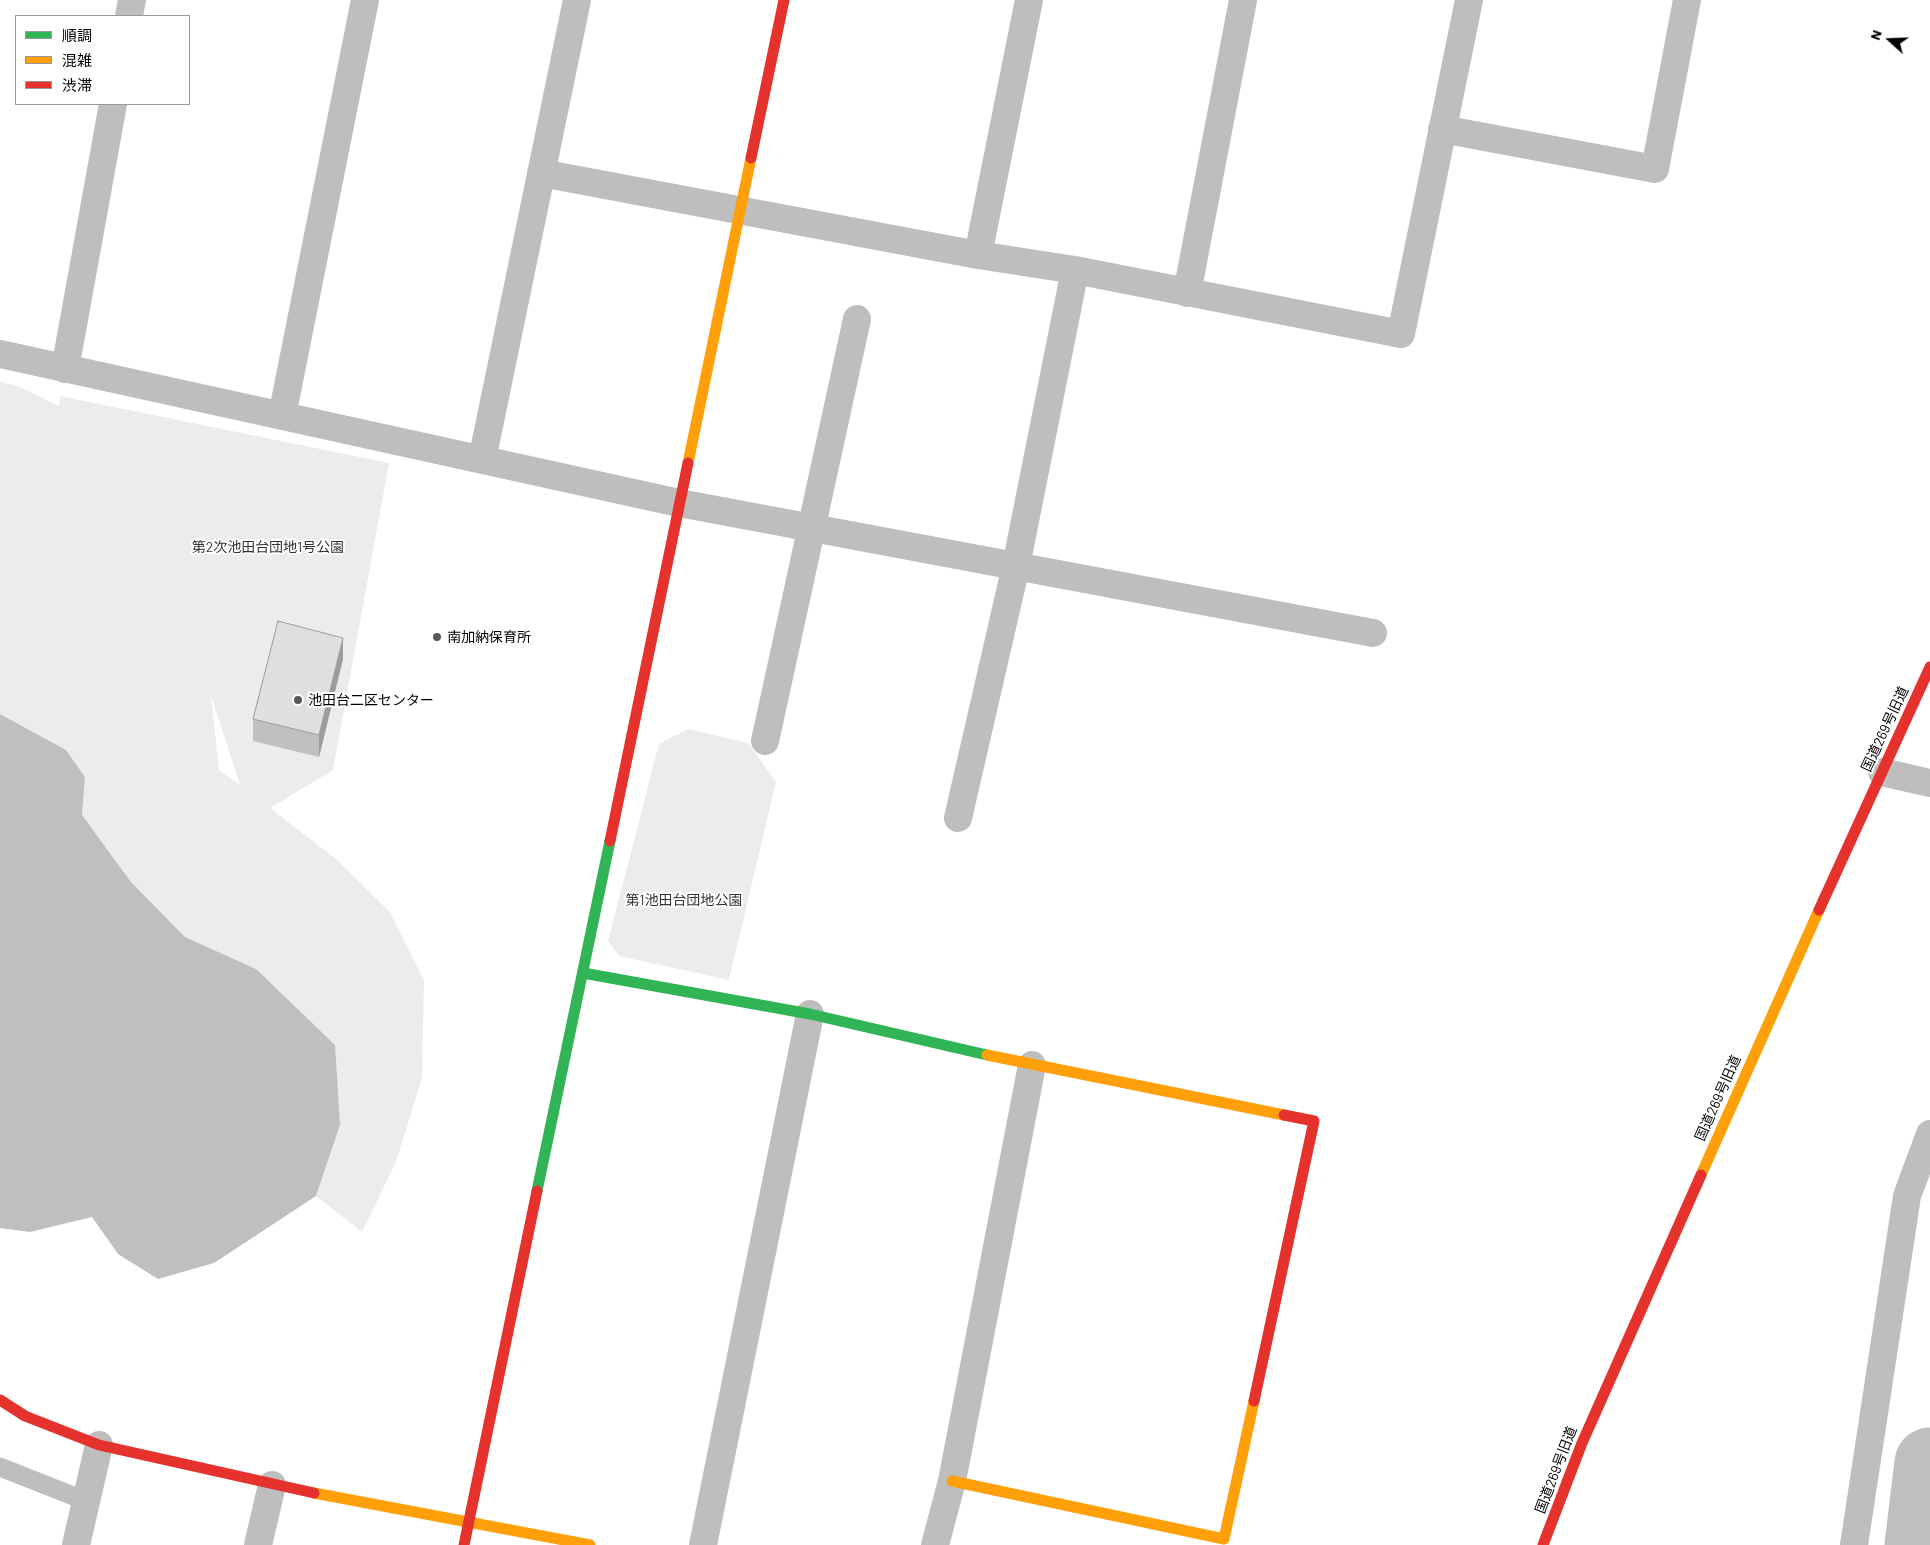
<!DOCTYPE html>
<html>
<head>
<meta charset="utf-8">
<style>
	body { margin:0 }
	#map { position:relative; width:1930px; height:1545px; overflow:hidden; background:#fff; font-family:Barlow,"Noto Sans JP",sans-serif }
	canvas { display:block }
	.legend { position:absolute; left:15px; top:15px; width:175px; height:90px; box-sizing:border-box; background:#fff; border:1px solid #999; margin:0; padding:6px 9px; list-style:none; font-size:15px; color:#000 }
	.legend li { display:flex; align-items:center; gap:10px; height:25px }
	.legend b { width:25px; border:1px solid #999 }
	.north { position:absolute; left:1865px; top:15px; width:50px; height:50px; -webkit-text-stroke:4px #fff; paint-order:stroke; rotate:290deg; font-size:14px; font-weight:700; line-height:20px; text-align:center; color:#000 }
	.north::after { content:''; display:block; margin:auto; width:18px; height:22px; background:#000; clip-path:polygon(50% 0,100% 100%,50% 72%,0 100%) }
</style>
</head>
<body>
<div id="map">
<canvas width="1930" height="1545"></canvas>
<ul class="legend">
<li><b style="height:6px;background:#30b455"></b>順調</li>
<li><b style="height:6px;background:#ff9f0a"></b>混雑</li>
<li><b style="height:6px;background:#e5322d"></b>渋滞</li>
</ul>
<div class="north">N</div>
</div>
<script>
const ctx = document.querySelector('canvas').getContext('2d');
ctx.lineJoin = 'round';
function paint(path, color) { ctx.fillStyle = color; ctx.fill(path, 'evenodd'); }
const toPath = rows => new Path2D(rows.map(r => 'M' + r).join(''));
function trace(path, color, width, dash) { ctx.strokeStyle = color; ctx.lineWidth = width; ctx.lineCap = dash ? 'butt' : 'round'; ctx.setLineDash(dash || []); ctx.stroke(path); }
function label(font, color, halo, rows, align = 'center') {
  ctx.font = font + ' Barlow,"Noto Sans JP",sans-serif'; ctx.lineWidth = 4; ctx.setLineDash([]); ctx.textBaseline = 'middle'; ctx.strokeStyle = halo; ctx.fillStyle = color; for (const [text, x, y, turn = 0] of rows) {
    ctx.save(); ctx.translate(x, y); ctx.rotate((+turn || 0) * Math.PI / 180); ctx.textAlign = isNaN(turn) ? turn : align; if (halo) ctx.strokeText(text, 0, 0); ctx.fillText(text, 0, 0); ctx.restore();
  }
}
paint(toPath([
	[0,382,18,386,59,406,60,396,389,463,333,770,270,808,336,859,390,912,424,980,422,1078,396,1162,362,1232,316,1196,340,1125,256,969,185,937,131,882,82,815,85,777,66,750,0,714],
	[211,695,240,785,219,770],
	[688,729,748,743,776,782,729,980,619,956,608,941,659,744]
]), '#ececec');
paint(toPath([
	[0,714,66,750,85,777,82,815,131,882,185,937,256,969,335,1045,340,1125,316,1196,214,1263,158,1279,118,1254,92,1217,30,1232,0,1228]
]), '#bfbfbf');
trace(toPath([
	[1920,1545,1930,1463]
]), '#bfbfbf', 71);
trace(toPath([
	[0,1467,86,1501]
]), '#bebebe', 19);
trace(toPath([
	[129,16,132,0],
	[1442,129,1655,169,1687,0],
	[541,173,978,255,1075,270,1401,334,1469,0],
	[978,255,1029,0],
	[1187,293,1243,0],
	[0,354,679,503,1373,633],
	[65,369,113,104],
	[282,416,365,0],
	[482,460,577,0],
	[765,741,857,319],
	[1882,772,1930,783],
	[958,818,1016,566,1075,270],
	[76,1545,99,1445],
	[258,1545,272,1485],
	[703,1545,810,1014],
	[935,1545,952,1481,1032,1065],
	[1854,1545,1907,1196,1930,1134]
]), '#bebebe', 28);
trace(toPath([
	[583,973,810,1014,987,1055],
	[537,1191,610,841]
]), '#30b455', 11);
trace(toPath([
	[688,463,751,158],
	[987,1055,1284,1115],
	[1701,1175,1819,910],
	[952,1481,1224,1539,1254,1401],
	[314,1493,590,1545]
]), '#ff9f0a', 11);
trace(toPath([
	[751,158,784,0],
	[610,841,688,463],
	[1819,910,1930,667],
	[0,1400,25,1416,99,1445,314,1493],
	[1254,1401,1314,1121,1284,1115],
	[464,1545,537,1191],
	[1543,1545,1582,1443,1701,1175]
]), '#e5322d', 11);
paint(toPath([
	[343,659,319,757,253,741,253,719]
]), '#c0c0c0');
paint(toPath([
	[343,638,343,659,319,757,319,735]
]), '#9c9c9c');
const building = toPath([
	[278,621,343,638,319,735,253,719,278,621]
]);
paint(building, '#dfdfdf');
trace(building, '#9c9c9c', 1);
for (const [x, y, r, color] of [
	[437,637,5,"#595959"],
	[298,700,5,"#595959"]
]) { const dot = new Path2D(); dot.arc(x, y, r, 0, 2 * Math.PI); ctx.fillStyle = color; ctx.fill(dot); trace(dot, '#fff', 2); }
label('14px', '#333', '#fff', [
	["第2次池田台団地1号公園",268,547],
	["第1池田台団地公園",684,900]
]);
label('14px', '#000', '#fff', [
	["南加納保育所",447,637],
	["池田台二区センター",308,700]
], 'left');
label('14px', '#000', '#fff', [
	["国道269号旧道",1885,729,-65],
	["国道269号旧道",1718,1098,-66],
	["国道269号旧道",1556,1470,-69]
]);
</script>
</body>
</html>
